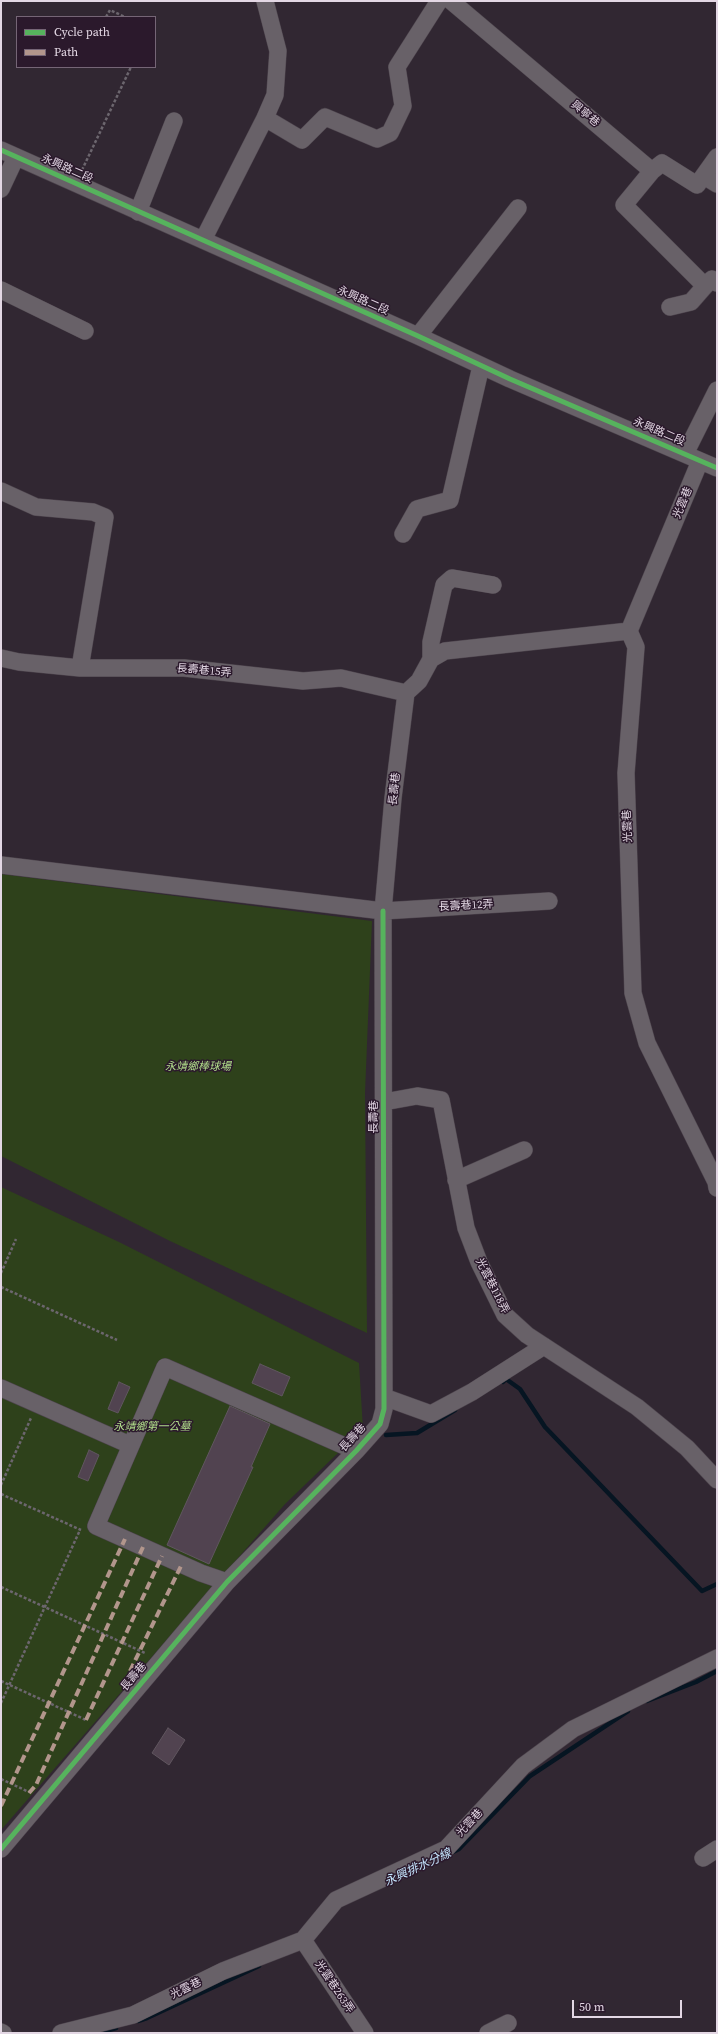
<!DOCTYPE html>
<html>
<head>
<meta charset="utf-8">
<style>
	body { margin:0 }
	#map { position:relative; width:718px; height:2034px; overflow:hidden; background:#312732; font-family:"Source Serif 4",serif }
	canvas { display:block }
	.frame { position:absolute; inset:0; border:2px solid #e3d7e4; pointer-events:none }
	.legend { position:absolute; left:16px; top:16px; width:140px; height:52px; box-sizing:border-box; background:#2b192c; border:1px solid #756576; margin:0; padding:5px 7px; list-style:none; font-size:12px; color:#e3d7e4 }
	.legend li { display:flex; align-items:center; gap:8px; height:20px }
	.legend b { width:20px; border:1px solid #756576 }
	.scale { position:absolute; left:572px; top:2000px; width:110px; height:18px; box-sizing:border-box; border:2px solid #e3d7e4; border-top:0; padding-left:5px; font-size:12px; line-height:14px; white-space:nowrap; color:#e3d7e4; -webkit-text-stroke:3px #2b192c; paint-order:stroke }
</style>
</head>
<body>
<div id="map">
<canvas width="718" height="2034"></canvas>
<div class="frame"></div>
<ul class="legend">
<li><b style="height:5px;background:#56b35d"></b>Cycle path</li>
<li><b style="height:5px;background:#b2968c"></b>Path</li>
</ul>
<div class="scale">50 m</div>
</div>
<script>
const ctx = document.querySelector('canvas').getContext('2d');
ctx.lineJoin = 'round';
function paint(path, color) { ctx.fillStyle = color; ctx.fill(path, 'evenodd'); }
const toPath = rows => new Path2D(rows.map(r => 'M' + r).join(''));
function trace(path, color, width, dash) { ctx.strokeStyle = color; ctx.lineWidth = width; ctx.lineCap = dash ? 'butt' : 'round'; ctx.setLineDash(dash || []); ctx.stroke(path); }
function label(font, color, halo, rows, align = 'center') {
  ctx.font = font + ' "Source Serif 4","Noto Sans TC",serif'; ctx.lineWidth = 3; ctx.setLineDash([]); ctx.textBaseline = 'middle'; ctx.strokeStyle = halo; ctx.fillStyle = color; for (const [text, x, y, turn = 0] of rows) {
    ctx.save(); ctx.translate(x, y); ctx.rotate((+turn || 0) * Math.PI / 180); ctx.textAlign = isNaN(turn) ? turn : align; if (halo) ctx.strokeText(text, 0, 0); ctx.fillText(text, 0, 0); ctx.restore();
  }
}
paint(toPath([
	[1,874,372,921,365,1093,367,1333,170,1241,1,1156],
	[1,1187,119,1242,359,1363,363,1429,285,1504,1,1830]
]), '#2e411b');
trace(toPath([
	[503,1382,506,1379,520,1389,545,1427,702,1591,717,1584],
	[386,1435,417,1433,455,1410],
	[647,1701,696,1682,717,1671],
	[453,1852,459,1849,530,1776,628,1711],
	[138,2021,147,2018,259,1966],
	[99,2033,116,2028]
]), '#061522', 4.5);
const building = toPath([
	[260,1364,290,1377,282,1396,252,1383,260,1364],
	[119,1382,130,1387,118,1413,108,1409,119,1382],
	[230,1406,270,1424,251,1467,253,1467,209,1564,167,1545,230,1406],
	[89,1450,99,1455,88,1481,78,1477,89,1450],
	[168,1728,185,1740,169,1765,152,1753,168,1728]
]);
paint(building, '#514350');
trace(building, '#60565f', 1);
const minor = toPath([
	[451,1,652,171],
	[265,118,275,95,278,51,265,1],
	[1,150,418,336,510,379,717,468],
	[717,157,697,185,662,163,652,171,624,205,705,286,712,279,717,283],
	[704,176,717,184],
	[1,189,16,157],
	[138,212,174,121],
	[203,240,265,118,302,140,325,117,377,139,390,133,403,106,397,67,439,1],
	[1,290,85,331],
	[670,307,691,302,705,286],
	[418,336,518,208],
	[685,454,717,390],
	[700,461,629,631,636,647,626,773,633,993,647,1043,716,1182,717,1188],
	[1,491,36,507,93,512,105,517,80,668],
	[403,534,417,509,450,500,481,366],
	[1,658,19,662,80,668,184,668,303,681,341,678,406,693],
	[431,659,431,642,444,585,452,578,493,585],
	[1,865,383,911,549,901],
	[384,1102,417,1096,441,1100,466,1228,479,1262,505,1315,527,1335,637,1407,687,1448,717,1480],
	[456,1180,524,1150],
	[1,1388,130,1445],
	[384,1397,431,1414,472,1392,544,1346],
	[227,1582,201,1573,96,1526,165,1367,356,1451],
	[1,1849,227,1582,356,1451,380,1424,384,1409,384,1397,383,911,393,798,406,693,419,681,431,659,445,651,629,631],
	[703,1858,717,1849],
	[303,1940,365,2033],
	[1,2032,3,2033],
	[61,2033,133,2015,223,1971,303,1940,336,1900,446,1849,523,1766,573,1729,717,1658],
	[488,2033,508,2023]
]);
trace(minor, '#4d444d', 18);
trace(toPath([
	[106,17,110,10,125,17],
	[82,170,131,67],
	[1,1273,16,1239],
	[1,1287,117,1340],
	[1,1485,31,1418],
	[1,1494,81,1530],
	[1,1587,145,1653],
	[1,1681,86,1720],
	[1,1703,80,1530],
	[1,1779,29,1792]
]), '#6c666e', 2.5, [3, 2]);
trace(minor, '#686168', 17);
trace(toPath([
	[130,1671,182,1564],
	[86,1720,162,1556],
	[29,1793,36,1785,143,1547],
	[1,1806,125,1539]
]), '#b2968c', 4, [8, 4]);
trace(toPath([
	[1,150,418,336,510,379,717,468],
	[1,1849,227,1582,356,1451,380,1424,384,1409,384,1397,383,911]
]), '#56b35d', 5);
label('11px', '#e3d7e4', '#2b192c', [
	["興寧巷",585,114,40],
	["永興路二段",67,169,24],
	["永興路二段",363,301,24],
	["永興路二段",659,432,23],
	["光雲巷",683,503,-67],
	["長壽巷15弄",204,671,5],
	["長壽巷",395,789,-84],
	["光雲巷",628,826,-92],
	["長壽巷12弄",466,906,-3],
	["長壽巷",374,1117,-90],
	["光雲巷118弄",492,1286,63],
	["長壽巷",353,1438,-48],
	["長壽巷",134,1677,-50],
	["光雲巷",470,1823,-47],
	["光雲巷263弄",334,1987,56],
	["光雲巷",186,1989,-26]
]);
label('italic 11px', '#b0dd8a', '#2b192c', [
	["永靖鄉棒球場",198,1067],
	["永靖鄉第一公墓",152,1427]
]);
label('italic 12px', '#c5e6fe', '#2b192c', [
	["永興排水分線",418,1868,-25]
]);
</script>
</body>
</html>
